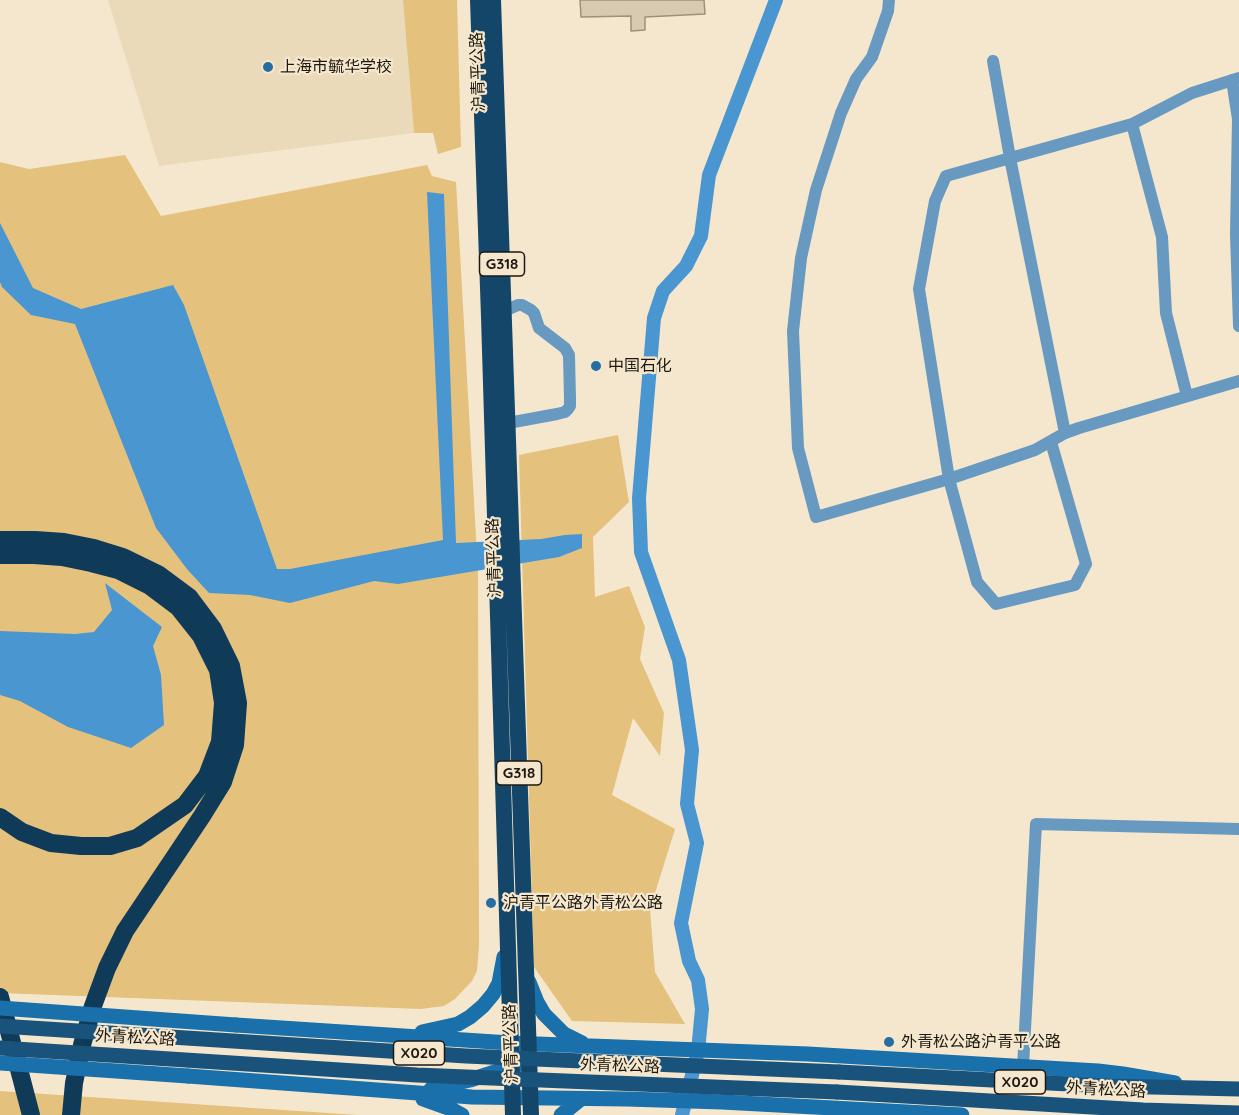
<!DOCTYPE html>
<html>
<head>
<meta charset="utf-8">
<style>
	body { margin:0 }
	canvas { display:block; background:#f5e7cd }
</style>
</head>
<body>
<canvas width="1239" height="1115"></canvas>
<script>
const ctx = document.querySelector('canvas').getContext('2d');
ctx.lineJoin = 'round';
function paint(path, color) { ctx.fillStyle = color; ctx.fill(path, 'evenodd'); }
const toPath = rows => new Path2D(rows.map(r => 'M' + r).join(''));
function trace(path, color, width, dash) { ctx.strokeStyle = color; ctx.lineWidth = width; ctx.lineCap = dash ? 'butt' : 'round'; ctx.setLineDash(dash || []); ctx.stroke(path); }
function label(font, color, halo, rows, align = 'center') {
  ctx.font = font + ' Quicksand,"Noto Sans SC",sans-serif'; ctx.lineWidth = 4.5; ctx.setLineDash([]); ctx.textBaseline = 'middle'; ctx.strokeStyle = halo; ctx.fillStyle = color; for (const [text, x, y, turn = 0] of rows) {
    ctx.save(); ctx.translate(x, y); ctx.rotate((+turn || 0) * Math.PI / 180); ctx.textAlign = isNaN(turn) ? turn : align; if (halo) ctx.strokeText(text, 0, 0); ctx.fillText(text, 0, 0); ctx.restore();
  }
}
paint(toPath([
	[108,0,403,0,414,133,159,166]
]), '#ebdab9');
paint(toPath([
	[403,0,457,0,461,147,438,154,433,133,414,133],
	[125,155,161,216,427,165,432,176,456,182,478,572,479,946,477,971,472,981,455,999,444,1006,421,1009,0,993,0,162,29,169],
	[618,435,629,502,593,537,595,597,629,586,645,627,640,659,664,713,660,756,633,718,612,795,675,829,650,909,655,972,685,1024,572,1021,534,967,519,455],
	[0,1091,358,1115,0,1115]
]), '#e5c17e');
paint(toPath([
	[427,192,444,194,456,543,541,539,565,535,582,534,582,548,559,557,398,584,374,581,290,603,250,595,209,593,187,569,156,528,75,324,31,315,2,287,0,282,0,223,33,288,81,309,173,285,184,305,277,569,290,569,443,540],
	[105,583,162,627,153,646,161,675,164,725,131,748,68,727,20,701,0,695,0,631,75,634,94,632,112,610]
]), '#4996d1');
trace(toPath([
	[682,1115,698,1051,702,1009,698,980,689,961,681,923,697,843,687,804,692,750,679,660,641,552,639,498,654,318,663,291,686,266,701,236,709,175,776,0]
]), '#4996d1', 14);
const building = toPath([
	[580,0,704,0,705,14,645,17,645,30,631,31,631,16,581,17,580,0]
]);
paint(building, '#d8cab1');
trace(building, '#9e9179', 1.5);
trace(toPath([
	[889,0,888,11,872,57,856,79,841,113,816,190,801,258,793,331,798,448,816,517,949,479,1035,450,1065,433,1079,428,1239,381],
	[993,61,1010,158,1065,433],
	[1232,80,1238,119,1236,234,1239,326],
	[1132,124,1162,237,1166,313,1187,396],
	[497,314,518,305,522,305,531,310,534,313,539,328,565,348,569,355,570,399,570,406,568,409,565,412,557,414,508,423],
	[1051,442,1086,564,1075,585,996,604,977,582,949,479,919,289,935,201,946,176,1132,124,1192,93,1239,78],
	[1023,1067,1036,824,1239,829]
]), '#6899c1', 12);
trace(toPath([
	[529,982,537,1002,544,1014,564,1034,582,1043],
	[236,1025,510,1043,808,1054,1098,1071,1123,1074,1175,1083],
	[422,1032,458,1024,470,1017,483,1006,493,994,499,983,504,957],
	[188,1076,472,1097,627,1099,722,1102,962,1115],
	[431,1089,470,1080,523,1063],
	[423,1099,451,1109,462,1115],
	[561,1115,581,1099]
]), '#1970ab', 15);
trace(toPath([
	[839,1072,1107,1086,1239,1089],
	[837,1092,1143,1110,1239,1113]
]), '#19537c', 15);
trace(toPath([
	[478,0,489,317,513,1115],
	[493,0,531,1115]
]), '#14466a', 16);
trace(toPath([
	[0,540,35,540,64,542,94,548,123,557,158,574,189,597,213,629,231,666,238,703,235,745,223,782,202,816,125,931,107,968,93,1006,82,1045,74,1083,71,1115],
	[0,555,34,555,62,557,91,563,118,570,150,586,178,607,201,636,218,670,223,703,220,742,207,776,185,805,137,838,110,846,81,846,51,843,22,832,0,817],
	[0,997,31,1115]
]), '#0f3a58', 18);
trace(toPath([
	[0,1008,236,1025],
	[0,1063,188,1076]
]), '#1970ab', 15);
trace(toPath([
	[0,1026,466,1056,839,1072],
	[0,1048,417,1075,837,1092]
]), '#19537c', 15);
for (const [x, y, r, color] of [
	[268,67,6,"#266ea2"],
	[596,366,6,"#266ea2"],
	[491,903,6,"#266ea2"],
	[889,1042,6,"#266ea2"]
]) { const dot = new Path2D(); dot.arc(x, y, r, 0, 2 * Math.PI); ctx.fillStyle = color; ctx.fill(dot); trace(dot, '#f5e7cd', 2); }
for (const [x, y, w] of [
	[502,264,45],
	[519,773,45],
	[419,1053,51],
	[1020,1082,51]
]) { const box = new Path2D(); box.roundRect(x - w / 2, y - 12, w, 24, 4.5); ctx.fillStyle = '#f5e7cd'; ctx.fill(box); trace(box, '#1e1910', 1.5); }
label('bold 15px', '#1e1910', null, [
	["G318",502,264],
	["G318",519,773],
	["X020",419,1053],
	["X020",1020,1082]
]);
label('16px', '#1e1910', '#f5e7cd', [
	["上海市毓华学校",280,67],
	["中国石化",608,366],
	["沪青平公路外青松公路",503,903],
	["外青松公路沪青平公路",901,1042]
], 'left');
label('16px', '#1e1910', '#f5e7cd', [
	["沪青平公路",478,72,-92],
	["沪青平公路",494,558,-92],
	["外青松公路",135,1038,3],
	["沪青平公路",511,1044,-92],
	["外青松公路",620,1066,2],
	["外青松公路",1106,1090,3]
]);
</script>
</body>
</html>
